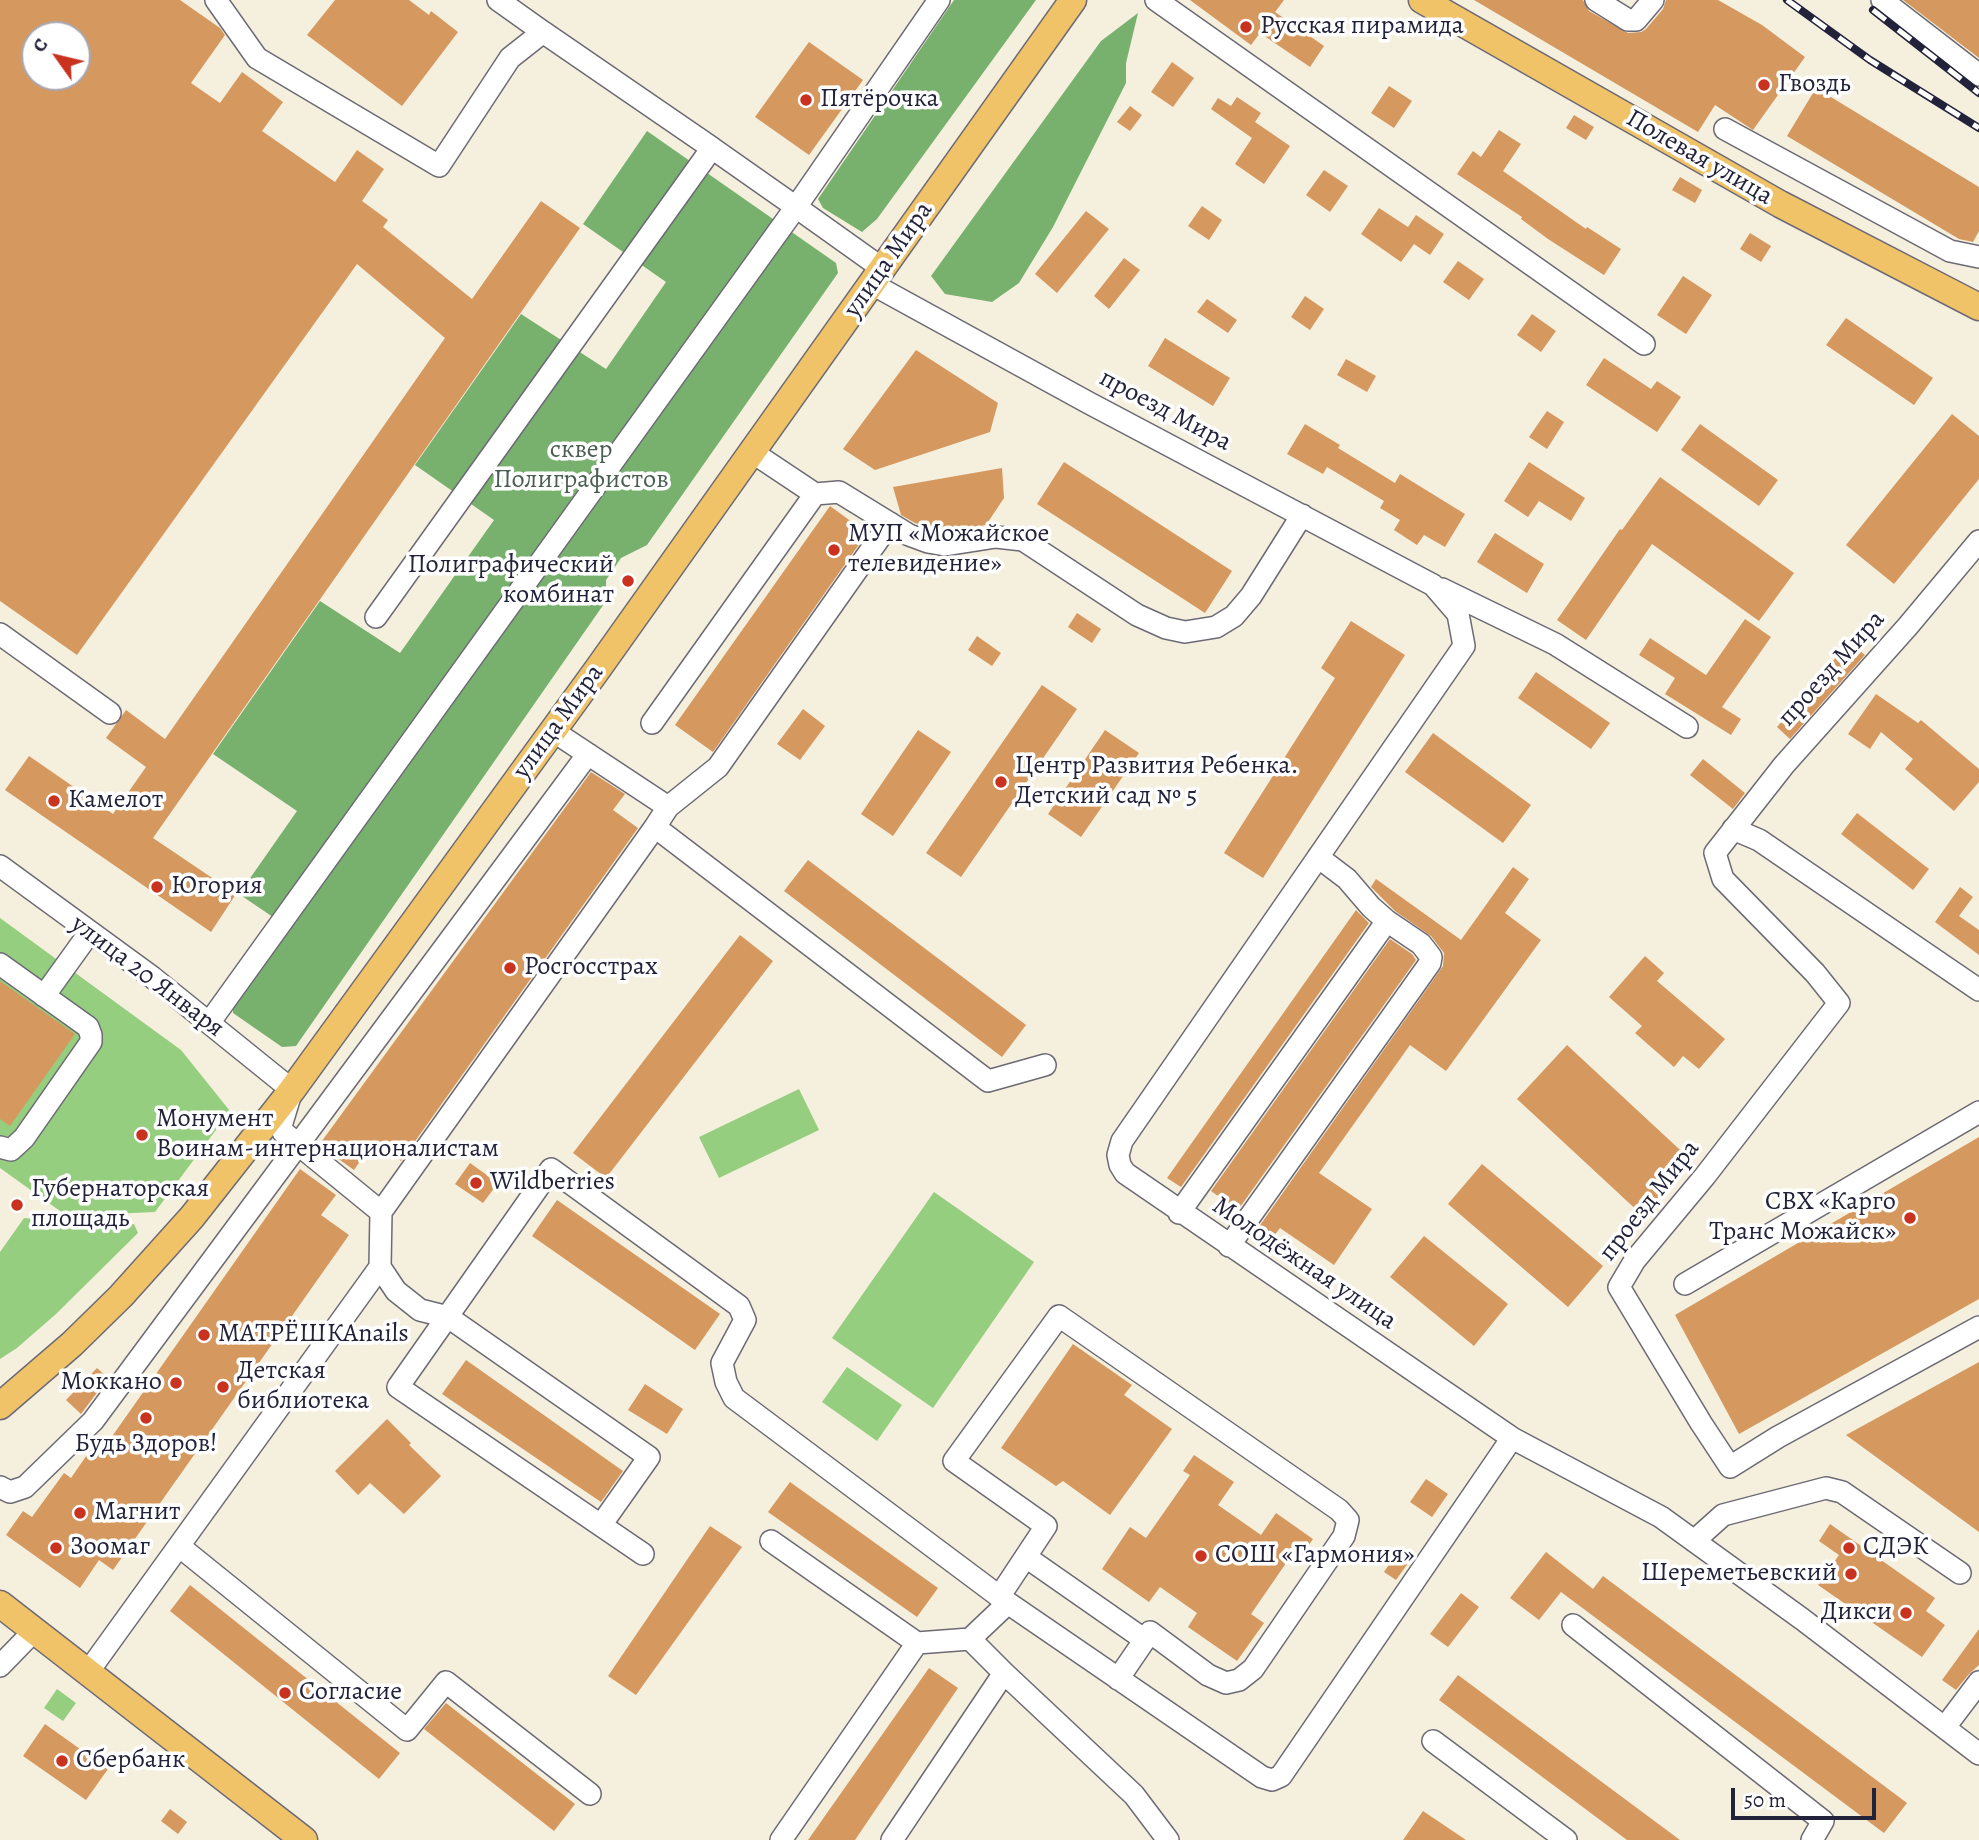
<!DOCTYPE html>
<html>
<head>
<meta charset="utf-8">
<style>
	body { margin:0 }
	#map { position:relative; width:1979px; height:1840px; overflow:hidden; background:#f5efde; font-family:Alegreya,serif }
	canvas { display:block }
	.north { position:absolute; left:21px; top:21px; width:70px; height:70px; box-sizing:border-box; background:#fff; border:2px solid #a7a7b1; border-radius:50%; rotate:304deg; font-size:19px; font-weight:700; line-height:28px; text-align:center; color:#22223b }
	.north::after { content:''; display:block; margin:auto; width:24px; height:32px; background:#c8321e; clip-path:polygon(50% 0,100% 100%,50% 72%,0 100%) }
	.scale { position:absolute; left:1731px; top:1788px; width:145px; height:32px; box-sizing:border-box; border:4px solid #22223b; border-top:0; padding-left:9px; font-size:21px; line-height:24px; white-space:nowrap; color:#22223b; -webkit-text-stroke:5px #fff; paint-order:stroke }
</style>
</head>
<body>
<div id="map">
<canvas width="1979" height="1840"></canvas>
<div class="north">С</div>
<div class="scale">50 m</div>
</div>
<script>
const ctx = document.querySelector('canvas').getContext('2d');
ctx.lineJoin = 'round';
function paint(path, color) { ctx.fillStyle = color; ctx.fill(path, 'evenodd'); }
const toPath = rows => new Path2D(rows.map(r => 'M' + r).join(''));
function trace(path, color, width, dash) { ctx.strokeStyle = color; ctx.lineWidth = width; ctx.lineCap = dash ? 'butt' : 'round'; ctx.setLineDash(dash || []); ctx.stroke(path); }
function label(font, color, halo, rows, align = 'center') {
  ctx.font = font + ' Alegreya,serif'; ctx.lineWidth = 7; ctx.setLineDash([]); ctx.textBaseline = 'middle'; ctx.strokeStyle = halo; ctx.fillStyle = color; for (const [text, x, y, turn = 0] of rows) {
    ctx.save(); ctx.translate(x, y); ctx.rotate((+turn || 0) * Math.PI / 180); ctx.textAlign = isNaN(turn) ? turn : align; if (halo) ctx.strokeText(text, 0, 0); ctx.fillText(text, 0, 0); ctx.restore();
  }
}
paint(toPath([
	[0,918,181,1050,230,1111,155,1212,67,1216,0,1168],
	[799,1089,819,1130,719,1178,699,1137],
	[934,1192,1034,1262,933,1408,832,1338],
	[24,1218,113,1226,134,1224,138,1233,56,1314,17,1348,0,1359,0,1252],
	[847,1367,902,1405,877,1441,822,1402],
	[57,1689,76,1703,63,1721,44,1708]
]), '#96ce80');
paint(toPath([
	[954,0,1036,0,877,219,862,232,823,208,818,199],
	[1138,13,1126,63,1126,83,1053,227,1019,283,992,302,945,294,931,276,1101,41],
	[647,131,836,263,838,273,647,545,621,558,606,580,606,601,296,1046,282,1047,233,1013,233,1006,289,928,239,894,297,811,213,754,320,601,400,653,494,520,415,465,521,314,606,369,666,282,583,224]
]), '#78b16e');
paint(toPath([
	[0,0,180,0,220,28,225,35,191,83,220,103,242,72,283,102,262,131,335,182,357,150,384,169,362,201,388,220,383,227,472,299,541,201,580,228,153,838,236,894,211,932,5,790,29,756,113,814,146,767,106,738,126,710,165,739,445,338,357,264,77,655,0,601],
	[35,35,77,35,77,77,35,77],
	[335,0,409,0,429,15,431,11,458,32,402,106,307,35],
	[1190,0,1284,0,1275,12,1324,46,1310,67,1260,33,1251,45],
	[1474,0,1583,0,1589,11,1628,33,1641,32,1646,29,1663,9,1666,0,1718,0,1762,25,1805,57,1753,130,1715,105,1698,132],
	[1903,0,1979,0,1979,58],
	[809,42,863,80,809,155,755,117],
	[1172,62,1194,78,1173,107,1151,92],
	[1389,86,1412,101,1394,128,1371,113],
	[1816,88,1979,187,1979,231,1973,242,1959,239,1787,136],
	[1237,97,1261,113,1255,122,1290,146,1264,184,1235,164,1252,138,1211,109,1218,98,1231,106],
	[1130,106,1142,115,1130,131,1117,122],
	[1574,115,1594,127,1586,140,1566,128],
	[1499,130,1521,144,1503,171,1586,229,1587,227,1621,249,1604,275,1548,239,1521,219,1522,217,1457,174,1473,151,1481,157],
	[1324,170,1348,186,1330,212,1306,195],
	[1680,177,1702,190,1695,203,1672,190],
	[1202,206,1222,220,1209,240,1188,226],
	[1379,208,1408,227,1416,215,1444,234,1430,255,1414,244,1401,262,1361,234],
	[1086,211,1109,229,1057,293,1035,274],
	[1750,233,1771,246,1761,262,1740,249],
	[1124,258,1140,270,1109,309,1094,296],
	[1458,261,1484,279,1469,300,1443,282],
	[1683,276,1712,295,1686,334,1657,315],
	[1305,296,1324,309,1310,330,1291,317],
	[1207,299,1237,320,1228,333,1197,312],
	[1532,314,1556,331,1541,352,1517,335],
	[1846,318,1933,378,1914,405,1826,345],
	[1165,338,1230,378,1213,406,1148,366],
	[916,350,998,403,990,432,875,470,843,449],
	[1604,358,1651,389,1657,381,1681,397,1657,432,1586,385],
	[1346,359,1376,376,1367,392,1337,375],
	[1547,411,1564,422,1547,449,1529,437],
	[1952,414,1979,436,1979,479,1894,584,1846,545],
	[1305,424,1340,445,1338,448,1395,483,1400,474,1465,514,1445,547,1424,535,1417,545,1394,530,1400,520,1380,508,1384,501,1327,467,1323,474,1287,454],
	[1700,424,1778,480,1759,506,1681,450],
	[1064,462,1232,571,1205,613,1037,504],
	[1529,462,1585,498,1571,521,1539,501,1528,517,1504,501],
	[1002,468,1004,498,986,525,945,532,915,523,901,515,893,487],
	[1660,477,1794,573,1759,621,1652,544,1586,640,1557,620,1620,529,1622,530],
	[830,506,867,533,713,752,675,725],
	[1495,533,1544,564,1527,593,1477,562],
	[1077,613,1101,629,1092,643,1068,627],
	[1745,619,1771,637,1722,707,1741,719,1731,735,1665,694,1675,678,1639,655,1650,638,1706,675],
	[1351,621,1405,655,1263,878,1224,853,1335,678,1321,668],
	[977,636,1001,653,992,666,968,650],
	[1849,642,1865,655,1790,739,1777,727],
	[1536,672,1610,723,1591,749,1518,698],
	[1042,685,1077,709,961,877,926,853],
	[1876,694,1918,723,1921,720,1979,769,1979,782,1954,811,1905,769,1913,759,1881,732,1870,749,1848,734],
	[803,709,825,726,800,760,777,744],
	[918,730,951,752,893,836,861,814],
	[1105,730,1139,753,1081,837,1048,814],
	[1433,733,1531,805,1503,843,1405,772],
	[1703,759,1745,793,1733,809,1690,775],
	[591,772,625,794,613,810,638,828,401,1161,374,1141,354,1170,319,1145],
	[1857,813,1929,869,1913,890,1841,834],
	[808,860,1026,1025,1002,1057,784,891],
	[1513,867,1529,879,1505,913,1541,940,1446,1071,1410,1045,1319,1173,1372,1209,1334,1265,1280,1228,1265,1248,1251,1238,1443,966,1444,953,1431,936,1395,911,1371,887,1376,879,1461,940],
	[1960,887,1973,897,1959,916,1979,930,1979,955,1935,922],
	[1356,910,1369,923,1181,1187,1167,1178],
	[740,935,773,961,606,1178,573,1153],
	[1390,939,1412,954,1416,960,1238,1210,1211,1191],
	[1645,956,1664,973,1657,981,1725,1039,1699,1069,1683,1056,1674,1067,1635,1033,1642,1026,1609,997],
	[0,981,75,1034,10,1126,0,1119],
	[1567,1045,1692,1161,1642,1215,1517,1099],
	[1979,1137,1979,1299,1739,1434,1675,1315],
	[470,1163,498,1183,483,1203,455,1184],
	[1482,1164,1603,1266,1568,1307,1448,1204],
	[300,1169,336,1195,321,1215,349,1235,113,1570,99,1560,80,1588,6,1535,23,1511,32,1517,64,1473,71,1478,91,1449,99,1455],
	[557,1200,720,1314,695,1350,532,1236],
	[1424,1236,1508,1304,1474,1346,1390,1277],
	[1073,1344,1132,1385,1124,1395,1172,1429,1110,1515,1063,1481,1056,1486,1001,1448],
	[466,1360,623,1471,601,1502,442,1394],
	[1979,1362,1979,1532,1846,1435],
	[97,1368,108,1378,81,1414,66,1400],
	[645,1384,683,1409,667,1434,628,1410],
	[387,1419,411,1443,409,1445,441,1476,404,1514,370,1483,358,1495,335,1471],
	[1194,1455,1234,1482,1218,1505,1261,1535,1276,1513,1313,1539,1300,1558,1293,1553,1251,1614,1264,1623,1237,1661,1188,1627,1197,1613,1160,1587,1149,1602,1102,1569,1130,1527,1146,1538,1190,1475,1183,1471],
	[1426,1479,1448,1494,1432,1517,1410,1502],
	[790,1482,938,1588,917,1617,768,1512],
	[1830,1524,1935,1598,1926,1611,1945,1625,1922,1657,1818,1585,1839,1555,1819,1541],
	[710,1526,742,1547,636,1695,608,1676],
	[1398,1551,1411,1559,1396,1580,1384,1572],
	[1546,1552,1593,1589,1603,1576,1907,1803,1884,1833,1561,1592,1539,1620,1510,1598],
	[190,1585,400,1753,379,1779,170,1611],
	[1461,1593,1479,1607,1448,1647,1430,1634],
	[1979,1629,1979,1665,1969,1674,1956,1690,1942,1680],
	[929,1668,958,1688,855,1840,808,1840],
	[1458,1675,1680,1840,1627,1840,1439,1700],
	[446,1703,575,1804,554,1831,424,1729],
	[45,1724,108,1769,86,1800,23,1756],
	[170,1809,187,1822,178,1834,161,1821],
	[1423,1811,1466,1840,1403,1840]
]), '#d5985f');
const minor = toPath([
	[216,0,257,58,439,166,510,58,543,32,712,148],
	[498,0,543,32],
	[1156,0,1644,344],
	[1596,0,1628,20,1636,20,1653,0],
	[1882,0,1979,75],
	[1725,129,1950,251,1979,257],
	[883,269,796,207,939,0],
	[872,284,1089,403,1433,585,1458,614,1464,646,1122,1141,1118,1155,1120,1165,1125,1173,1512,1438,1661,1517,1802,1619,1979,1754],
	[752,452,815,494],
	[1979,541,1908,626,1784,765,1715,853,1723,879,1815,973,1839,1003,1705,1176,1635,1260,1619,1287,1701,1423,1730,1467,1778,1437,1979,1327],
	[1442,589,1555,644,1687,727],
	[0,634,110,713],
	[652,723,815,494,839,492,909,535,928,542,945,545,996,537,1023,540,1137,615,1166,628,1185,632,1216,627,1234,616,1251,596,1302,515],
	[553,731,668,807,655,827,988,1081,1045,1065],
	[668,807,718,767,890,523],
	[1733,829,1759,840,1979,990],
	[0,866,152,977,292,1090,281,1126,283,1132,381,1212],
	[0,964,88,1027,91,1035,91,1042,24,1138,11,1150,0,1147],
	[44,996,90,932],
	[209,1023,796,207,712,148,376,617],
	[1179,1213,1387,921],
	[1229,1246,1430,963,1431,957,1421,944,1387,921,1371,907,1347,879,1318,857],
	[380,1267,396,1291,420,1310,448,1317,649,1457,601,1525],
	[1685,1284,1979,1112],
	[0,1487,10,1492,25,1487,93,1421,588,754],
	[771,1541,917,1643,781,1840],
	[1694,1541,1723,1515,1826,1488,1842,1492,1960,1573],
	[179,1546,407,1730,446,1682,590,1794],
	[643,1554,398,1387,551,1169,739,1306,745,1320,722,1363,726,1382,734,1398,1008,1603,1262,1777,1272,1780,1281,1776,1512,1438],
	[1026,1557,1145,1640],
	[999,1597,1046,1526,954,1461,1059,1316,1339,1510,1348,1520,1344,1536,1253,1669,1239,1680,1226,1683,1208,1675,1150,1632,1118,1679],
	[1573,1625,1823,1821,1812,1840],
	[970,1639,1004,1673],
	[917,1643,970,1639,1008,1603],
	[0,1666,34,1631],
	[88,1672,380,1267,381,1212,655,827],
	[1945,1727,1979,1682],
	[1433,1741,1566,1840],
	[892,1840,1004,1673,1134,1795,1168,1840]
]);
const major = toPath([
	[1422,0,1780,204,1979,307],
	[0,1406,72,1344,121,1296,192,1217,292,1090,597,670,1073,0],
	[0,1604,304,1840]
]);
trace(minor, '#6c6a74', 24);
trace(major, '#6c6a74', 29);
trace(minor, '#fff', 21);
trace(major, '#f1c369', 26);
const rail = toPath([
	[1787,0,1870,60,1979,128],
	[1873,10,1979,93]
]);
trace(rail, '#22223b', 8);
trace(rail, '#fff', 5, [16]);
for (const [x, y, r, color] of [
	[1246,27,7,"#c8321e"],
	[1764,85,7,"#c8321e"],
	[806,100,7,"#c8321e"],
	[834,550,7,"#c8321e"],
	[628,581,7,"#c8321e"],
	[1001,782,7,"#c8321e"],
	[54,801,7,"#c8321e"],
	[157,887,7,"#c8321e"],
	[510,968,7,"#c8321e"],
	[142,1135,7,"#c8321e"],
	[476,1183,7,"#c8321e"],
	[17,1205,7,"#c8321e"],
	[1910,1218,7,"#c8321e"],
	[204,1335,7,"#c8321e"],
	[176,1383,7,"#c8321e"],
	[223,1387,7,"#c8321e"],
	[146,1418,7,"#c8321e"],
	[80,1513,7,"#c8321e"],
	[56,1548,7,"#c8321e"],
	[1849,1548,7,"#c8321e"],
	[1201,1556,7,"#c8321e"],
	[1851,1574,7,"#c8321e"],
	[1906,1613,7,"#c8321e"],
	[285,1693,7,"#c8321e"],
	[62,1761,7,"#c8321e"]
]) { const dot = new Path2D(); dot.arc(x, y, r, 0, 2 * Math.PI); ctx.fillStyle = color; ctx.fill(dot); trace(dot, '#fff', 2.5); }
label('26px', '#22223b', '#fff', [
	["Русская пирамида",1260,27],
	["Гвоздь",1778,85],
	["Пятёрочка",820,100],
	["МУП «Можайское",848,535],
	["телевидение»",848,565],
	["Полиграфический",614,566,"right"],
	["комбинат",614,596,"right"],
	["Центр Развития Ребенка.",1015,767],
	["Детский сад № 5",1015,797],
	["Камелот",68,801],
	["Югория",171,887],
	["Росгосстрах",524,968],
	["Монумент",156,1120],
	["Воинам-интернационалистам",156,1150],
	["Wildberries",490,1183],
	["Губернаторская",31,1190],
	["площадь",31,1220],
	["СВХ «Карго",1896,1203,"right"],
	["Транс Можайск»",1896,1233,"right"],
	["МAТРЁШКАnails",218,1335],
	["Детская",237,1372],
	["библиотека",237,1402],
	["Моккано",162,1383,"right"],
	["Будь Здоров!",146,1445,"center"],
	["Магнит",94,1513],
	["Зоомаг",70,1548],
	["СДЭК",1863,1548],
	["СОШ «Гармония»",1215,1556],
	["Шереметьевский",1837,1574,"right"],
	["Дикси",1892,1613,"right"],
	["Согласие",299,1693],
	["Сбербанк",76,1761]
], 'left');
label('26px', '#22223b', '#fff', [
	["Полевая улица",1699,158,30],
	["улица Мира",889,260,-55],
	["проезд Мира",1165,411,28],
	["проезд Мира",1832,669,-48],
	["улица Мира",559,722,-54],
	["улица 20 Января",147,977,37],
	["проезд Мира",1650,1201,-52],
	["Молодёжная улица",1304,1264,34]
]);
label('26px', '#4b5e53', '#fff', [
	["сквер",581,451],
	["Полиграфистов",581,481]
]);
</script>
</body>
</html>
